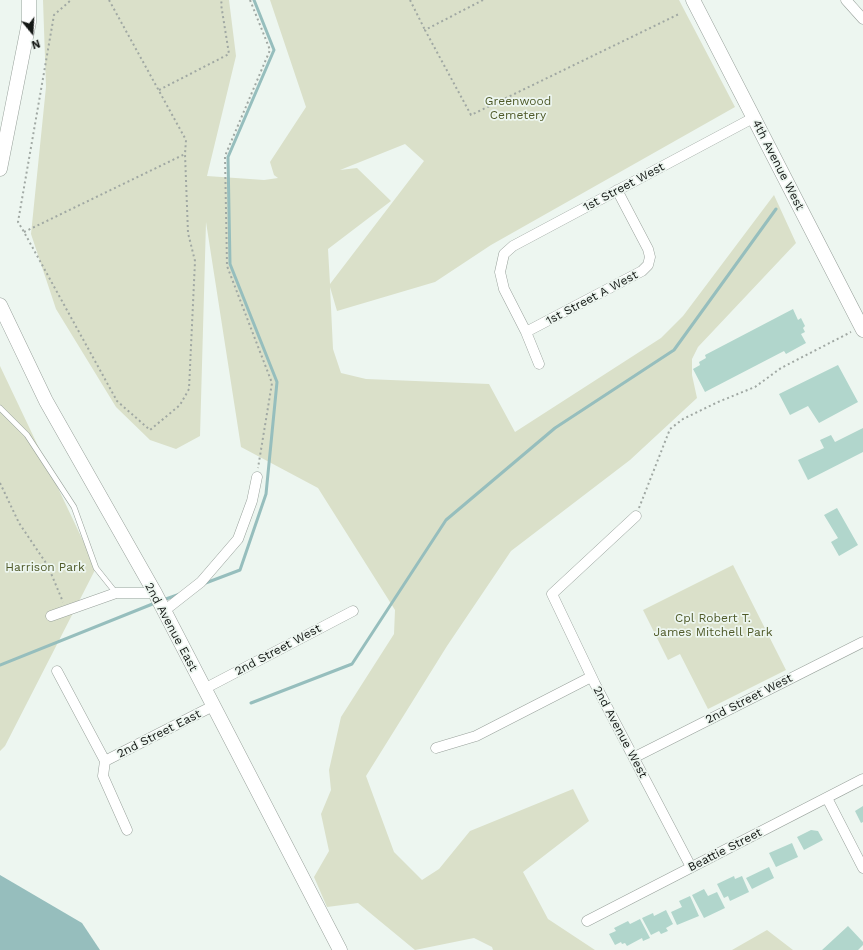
<!DOCTYPE html>
<html>
<head>
<meta charset="utf-8">
<style>
	body { margin:0 }
	#map { position:relative; width:863px; height:950px; overflow:hidden; background:#edf6f0; font-family:"Work Sans",sans-serif }
	canvas { display:block }
	.north { position:absolute; left:12px; top:12px; width:40px; height:40px; -webkit-text-stroke:3px #edf6f0; paint-order:stroke; rotate:162deg; font-size:11px; font-weight:700; line-height:16px; text-align:center; color:#141815 }
	.north::after { content:''; display:block; margin:auto; width:14px; height:18px; background:#141815; clip-path:polygon(50% 0,100% 100%,50% 72%,0 100%) }
</style>
</head>
<body>
<div id="map">
<canvas width="863" height="950"></canvas>
<div class="north">N</div>
</div>
<script>
const ctx = document.querySelector('canvas').getContext('2d');
ctx.lineJoin = 'round';
function paint(path, color) { ctx.fillStyle = color; ctx.fill(path, 'evenodd'); }
const toPath = rows => new Path2D(rows.map(r => 'M' + r).join(''));
function trace(path, color, width, dash) { ctx.strokeStyle = color; ctx.lineWidth = width; ctx.lineCap = dash ? 'butt' : 'round'; ctx.setLineDash(dash || []); ctx.stroke(path); }
function label(font, color, halo, rows, align = 'center') {
  ctx.font = font + ' "Work Sans",sans-serif'; ctx.lineWidth = 3.5; ctx.setLineDash([]); ctx.textBaseline = 'middle'; ctx.strokeStyle = halo; ctx.fillStyle = color; for (const [text, x, y, turn = 0] of rows) {
    ctx.save(); ctx.translate(x, y); ctx.rotate((+turn || 0) * Math.PI / 180); ctx.textAlign = isNaN(turn) ? turn : align; if (halo) ctx.strokeText(text, 0, 0); ctx.fillText(text, 0, 0); ctx.restore();
  }
}
paint(toPath([
	[43,0,229,0,236,56,207,176,264,180,278,178,274,175,270,162,306,107,270,0,679,0,735,107,491,245,435,282,337,311,330,287,333,349,341,373,366,379,489,384,515,432,661,338,683,316,774,195,796,243,698,347,692,359,692,375,697,398,630,460,511,551,447,646,366,776,394,852,422,880,439,869,470,831,573,789,589,821,523,872,548,919,595,950,493,950,492,947,474,938,415,950,358,903,327,907,314,877,329,851,321,814,331,790,329,770,341,717,394,634,395,610,318,488,241,447,206,222,200,436,176,449,150,440,116,407,56,309,31,234,46,87],
	[405,144,424,161,330,284,328,249,391,201,357,168,340,170],
	[0,366,96,568,5,746,0,751],
	[733,565,786,670,708,709,680,654,668,660,643,610],
	[767,930,793,950,732,950]
]), '#dae0c9');
paint(toPath([
	[0,875,82,923,100,950,0,950]
]), '#96bebd');
trace(toPath([
	[203,584,240,570,266,494,277,382,230,264,228,157,274,50,254,0],
	[163,600,180,594],
	[0,665,155,603],
	[251,703,352,664,446,520,555,428,674,350,776,209]
]), '#96bebd', 3);
paint(toPath([
	[793,309,798,320,801,318,805,326,803,328,805,332,801,334,806,343,786,354,784,351,705,392,693,369,700,365,699,362,706,358,705,355],
	[838,365,858,402,819,423,808,406,790,415,779,394],
	[863,428,863,452,808,480,798,460,824,448,820,440,831,435,835,442],
	[837,508,858,545,839,556,831,542,838,538,824,515],
	[863,806,863,822,861,823,855,811],
	[811,830,818,831,823,840,804,850,797,837],
	[792,843,798,857,776,867,769,853],
	[769,867,774,878,752,889,746,878],
	[734,876,735,879,742,876,749,892,730,901,728,896,724,898,717,884],
	[704,889,708,896,717,892,725,908,704,918,692,895],
	[690,896,699,916,677,925,671,912,682,907,679,901],
	[666,910,673,924,666,928,668,931,661,934,659,931,651,935,642,918,653,913,654,916],
	[640,919,650,938,643,941,642,938,627,946,625,943,622,944,621,942,615,945,609,934,616,931,614,928,628,921,630,924],
	[848,926,863,942,863,945,858,950,822,950]
]), '#b1d6cc');
const lane = toPath([
	[0,408,27,435,74,507,96,568,116,593]
]);
const street = toPath([
	[846,0,863,19],
	[526,332,642,271,648,265,650,257,648,249,617,190],
	[539,364,526,332,504,289,500,272,504,254,513,246,753,118],
	[636,516,552,594,595,684,691,867],
	[164,611,201,582,238,539,252,501,257,477],
	[51,616,116,593,155,593],
	[57,671,105,761,103,776,127,830],
	[204,689,353,611],
	[436,748,476,736,591,677],
	[635,757,863,642],
	[105,761,213,706],
	[827,798,863,868],
	[587,921,863,779]
]);
const secondary = toPath([
	[693,0,863,330],
	[0,169,29,22,29,0],
	[0,305,46,401,155,593,340,950]
]);
trace(lane, '#98a19b', 6);
trace(street, '#98a19b', 11);
trace(secondary, '#98a19b', 15);
trace(toPath([
	[109,0,186,140,185,154],
	[250,0,270,50,225,156,227,266,272,383,258,468],
	[410,0,425,30],
	[483,0,425,30,471,115,679,14],
	[159,90,229,54,221,4,222,0],
	[24,232,185,154,188,233,195,261,189,389,180,405,150,430,117,401,24,232,18,222,54,15,71,0],
	[0,483,19,523,48,566,63,602],
	[639,508,670,429,683,419,718,402,755,387,781,368,851,332]
]), '#a0a8a3', 2, [2, 3]);
trace(lane, '#fff', 5);
trace(street, '#fff', 10);
trace(secondary, '#fff', 14);
label('12px', '#4f5a29', '#edf6f0', [
	["Greenwood",518,101],
	["Cemetery",518,115],
	["Harrison Park",45,567],
	["Cpl Robert T.",713,618],
	["James Mitchell Park",713,632]
]);
label('12px', '#141815', '#edf6f0', [
	["4th Avenue West",778,165,63],
	["1st Street West",624,187,-28],
	["1st Street A West",592,298,-28],
	["2nd Avenue East",171,627,62],
	["2nd Street West",278,650,-28],
	["2nd Street West",749,699,-27],
	["2nd Avenue West",620,732,62],
	["2nd Street East",159,734,-27],
	["Beattie Street",725,850,-27]
]);
</script>
</body>
</html>
